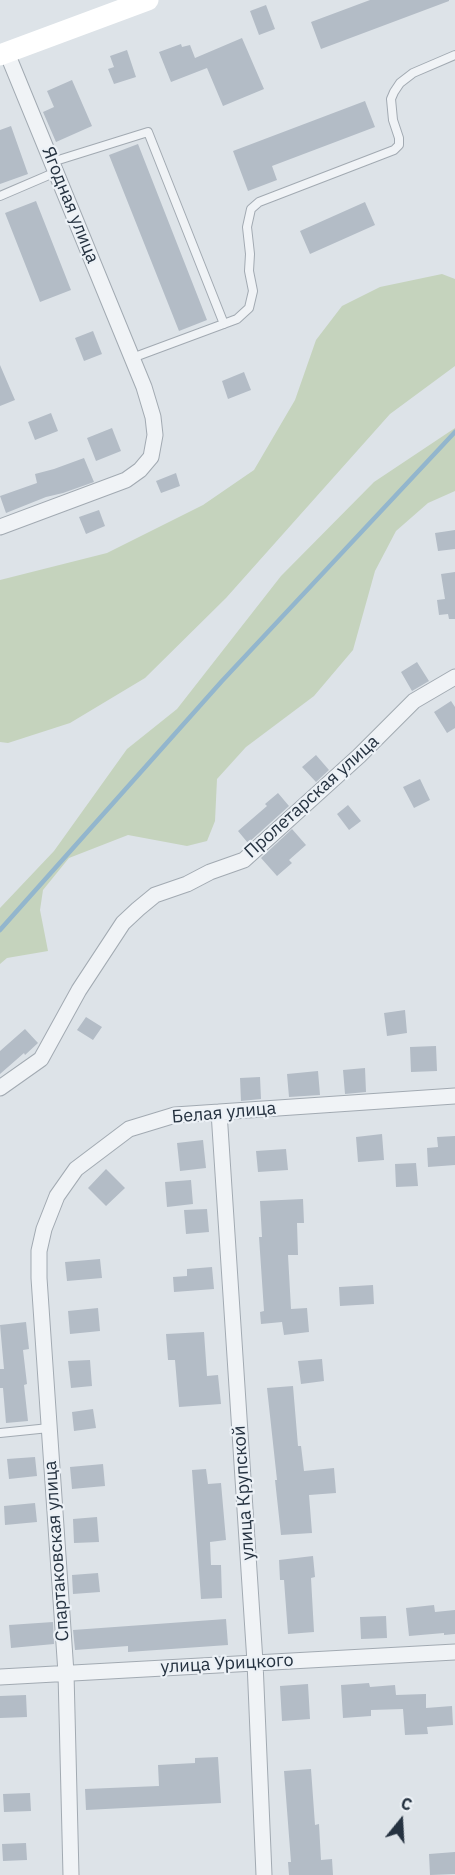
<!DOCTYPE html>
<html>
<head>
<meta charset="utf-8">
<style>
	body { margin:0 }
	#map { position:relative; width:455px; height:1875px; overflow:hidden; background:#dde3e8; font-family:"IBM Plex Sans",sans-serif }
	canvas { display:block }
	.north { position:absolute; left:371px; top:1791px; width:60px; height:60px; -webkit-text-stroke:4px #ecf1f6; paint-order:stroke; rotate:18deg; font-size:16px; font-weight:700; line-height:24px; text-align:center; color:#253240 }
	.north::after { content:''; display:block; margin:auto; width:21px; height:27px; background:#253240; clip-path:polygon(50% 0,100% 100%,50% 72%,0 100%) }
</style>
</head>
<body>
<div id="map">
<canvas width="455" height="1875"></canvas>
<div class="north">С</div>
</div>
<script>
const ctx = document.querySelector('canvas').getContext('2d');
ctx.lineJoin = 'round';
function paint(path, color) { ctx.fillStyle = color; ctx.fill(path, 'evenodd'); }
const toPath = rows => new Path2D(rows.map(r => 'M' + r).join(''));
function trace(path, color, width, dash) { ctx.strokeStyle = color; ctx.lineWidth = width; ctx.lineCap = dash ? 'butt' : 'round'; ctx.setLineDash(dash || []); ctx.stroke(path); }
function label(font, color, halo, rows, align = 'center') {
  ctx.font = font + ' "IBM Plex Sans",sans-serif'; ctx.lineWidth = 4.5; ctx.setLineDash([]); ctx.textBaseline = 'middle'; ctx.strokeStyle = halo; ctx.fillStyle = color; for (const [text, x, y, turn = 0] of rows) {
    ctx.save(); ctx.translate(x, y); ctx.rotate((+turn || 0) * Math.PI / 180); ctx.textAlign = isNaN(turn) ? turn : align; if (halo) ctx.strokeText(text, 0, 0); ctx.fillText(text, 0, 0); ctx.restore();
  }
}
paint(toPath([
	[442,274,455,279,455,366,390,414,226,598,145,678,70,723,8,743,0,742,0,580,107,553,203,505,254,470,295,400,316,340,342,306,380,287],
	[455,428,455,491,428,503,396,531,375,571,353,650,314,696,246,747,217,779,215,821,207,841,187,846,128,835,69,858,43,890,40,910,48,951,7,958,0,964,0,908,54,851,127,749,177,709,281,576,374,482]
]), '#c5d3bd');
trace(toPath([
	[0,930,222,681,455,432]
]), '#93b6cd', 4.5);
paint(toPath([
	[370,0,449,0,449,1,321,49,311,22],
	[266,5,275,29,259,35,250,11],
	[242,38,264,89,223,106,207,68,171,82,159,52,181,44,182,47,190,45,195,58],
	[127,50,136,77,114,84,108,69,114,67,110,56],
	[72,80,92,126,56,142,43,112,54,107,47,91],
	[365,101,375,127,272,166,277,180,248,191,233,151],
	[11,126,28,174,0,184,0,130],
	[138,144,207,320,179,331,109,155],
	[36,201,71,290,40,302,5,213],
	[365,202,375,225,310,254,300,231],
	[93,331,102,354,84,361,75,338],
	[0,365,15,400,0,406],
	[244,372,251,390,228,399,222,381],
	[51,413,58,431,35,440,28,422],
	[112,428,121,451,96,461,87,438],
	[84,458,94,482,63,493,46,497,6,513,0,496,37,483,35,474,54,469],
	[176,473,180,486,161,493,156,481],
	[99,510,105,526,86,534,79,517],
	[455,530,455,549,438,551,435,533],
	[455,572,455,619,449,619,448,614,439,615,437,600,445,599,441,574],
	[417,662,429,681,412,691,401,672],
	[451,701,455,707,455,728,447,733,434,712],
	[316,755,329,770,316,782,302,767],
	[420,779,430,800,414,808,403,787],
	[278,793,289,806,248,843,238,831,267,806,265,804],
	[348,805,361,821,349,830,337,814],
	[292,829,306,845,289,860,292,863,277,876,261,858],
	[405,1010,407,1033,387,1036,384,1013],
	[86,1017,102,1027,93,1040,77,1030],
	[25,1029,38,1043,25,1055,24,1053,0,1074,0,1051],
	[436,1046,437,1071,411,1072,410,1047],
	[365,1068,366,1092,345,1094,343,1070],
	[318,1071,320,1095,289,1097,287,1074],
	[260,1077,261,1099,241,1101,240,1078],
	[382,1134,384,1160,358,1162,356,1137],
	[455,1136,455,1165,428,1167,427,1148,438,1147,437,1137],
	[203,1140,206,1168,180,1171,177,1143],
	[286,1149,288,1170,258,1172,256,1151],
	[416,1163,418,1186,396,1187,395,1164],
	[106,1169,125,1188,106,1206,88,1188],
	[191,1180,193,1204,167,1207,165,1182],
	[303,1199,304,1223,297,1223,298,1255,288,1255,291,1309,307,1308,309,1332,284,1335,282,1322,261,1324,260,1312,264,1311,259,1237,262,1237,260,1201],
	[207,1209,209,1232,186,1234,184,1210],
	[100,1259,102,1278,67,1281,65,1262],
	[212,1267,214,1289,174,1292,173,1277,187,1276,187,1269],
	[373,1285,374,1304,340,1306,339,1287],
	[98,1308,100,1331,70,1334,68,1311],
	[26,1322,29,1349,23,1350,27,1384,24,1385,28,1421,6,1423,3,1388,0,1388,0,1369,4,1369,0,1325],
	[204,1332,207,1376,218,1375,221,1404,179,1407,175,1360,168,1360,166,1334],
	[322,1359,324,1381,301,1384,298,1361],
	[90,1360,92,1386,71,1388,68,1361],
	[293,1386,298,1446,301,1446,304,1471,334,1468,336,1493,309,1495,312,1533,281,1535,275,1480,277,1480,267,1388],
	[93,1409,96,1428,74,1431,72,1412],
	[35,1457,37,1476,9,1479,7,1459],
	[103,1464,105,1486,72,1489,70,1467],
	[206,1469,208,1484,221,1483,226,1540,210,1542,211,1565,221,1565,222,1598,201,1599,192,1470],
	[35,1503,37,1522,5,1525,4,1506],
	[97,1517,99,1542,74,1543,73,1519],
	[313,1556,315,1577,311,1578,314,1632,288,1634,284,1580,280,1580,279,1560],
	[98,1573,100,1592,73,1594,72,1575],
	[434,1605,435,1612,455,1610,455,1634,444,1635,444,1633,409,1636,406,1608],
	[386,1616,387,1638,361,1639,360,1617],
	[226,1619,228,1645,128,1652,128,1646,75,1650,73,1630],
	[53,1622,54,1644,11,1648,9,1625],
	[369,1683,370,1687,395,1685,396,1695,426,1694,426,1708,452,1706,453,1725,427,1727,428,1734,405,1735,403,1709,371,1710,371,1716,343,1718,341,1685],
	[308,1684,310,1719,282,1721,280,1686],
	[26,1695,27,1717,0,1718,0,1696],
	[218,1757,221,1803,86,1810,85,1789,159,1786,158,1765,195,1763,195,1758],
	[311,1769,315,1825,319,1824,321,1860,332,1859,333,1875,289,1875,288,1862,291,1862,284,1771],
	[30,1793,31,1811,4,1812,3,1794],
	[26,1843,27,1860,3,1861,2,1844],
	[455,1852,455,1874,430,1875,429,1854]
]), '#b3bcc6');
const lane = toPath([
	[52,162,148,132,224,324],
	[0,196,56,172],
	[132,358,237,319,249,308,253,291,249,271,250,254,247,227,251,209,259,202,394,150,399,145,399,138,393,120,391,99,394,92,400,83,413,73,455,55],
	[0,1433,49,1428]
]);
const street = toPath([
	[0,527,126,480,140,470,151,457,155,435,153,417,144,387,7,53],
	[0,1088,41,1059,79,990,123,923,138,909,155,895,187,884,210,872,244,860,359,756,414,701,455,677],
	[219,1112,255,1662,264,1875],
	[0,1677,455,1652],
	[71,1875,66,1673,39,1278,39,1251,44,1229,57,1196,76,1169,129,1129,175,1115,455,1096]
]);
trace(lane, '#a2aab2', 10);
trace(street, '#a2aab2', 17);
trace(lane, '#f0f3f6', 8);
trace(street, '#f0f3f6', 15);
trace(toPath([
	[0,55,148,0]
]), '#fff', 21);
label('18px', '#253240', '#ecf1f6', [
	["Ягодная улица",70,205,68],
	["Пролетарская улица",312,797,-42],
	["Белая улица",224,1113,-5],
	["улица Крупской",244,1493,-94],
	["Спартаковская улица",57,1551,-94],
	["улица Урицкого",227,1664,-3]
]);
</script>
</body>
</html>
